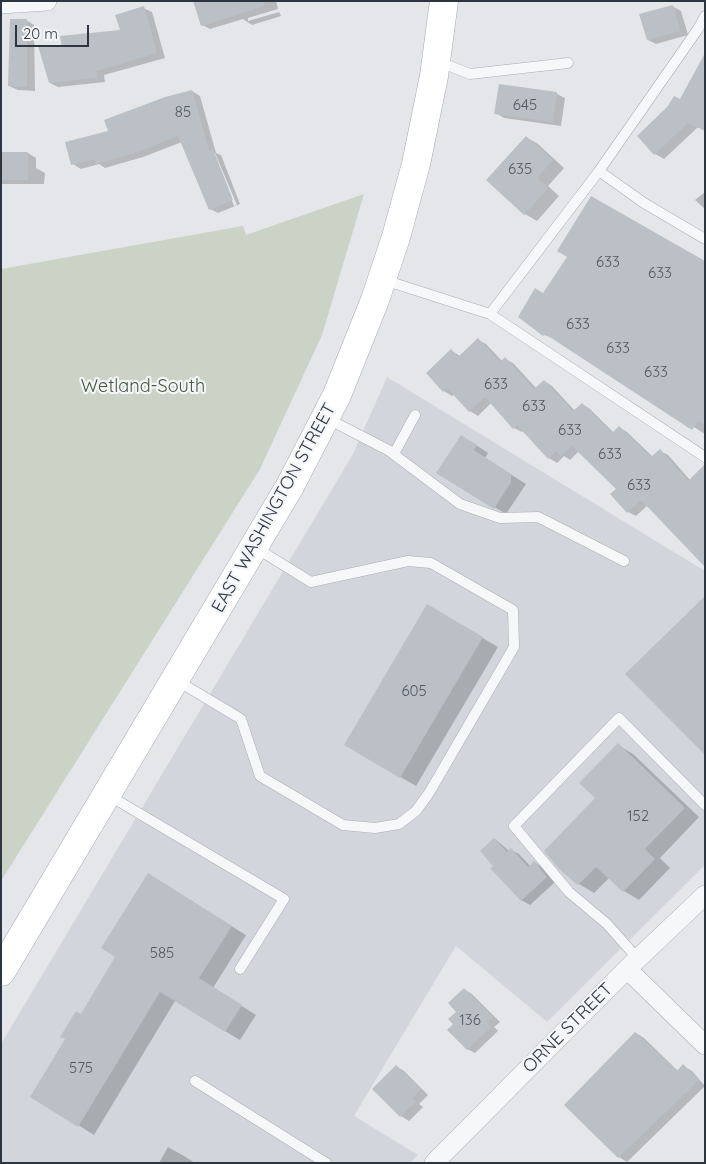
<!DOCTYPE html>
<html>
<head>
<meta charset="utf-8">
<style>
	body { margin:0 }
	#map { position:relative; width:706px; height:1164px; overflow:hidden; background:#e4e6ea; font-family:Quicksand,sans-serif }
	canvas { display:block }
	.frame { position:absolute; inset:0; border:2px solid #2d3541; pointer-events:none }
	.scale { position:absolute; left:15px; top:25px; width:74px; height:22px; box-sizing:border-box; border:2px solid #2d3541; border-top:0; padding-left:6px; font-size:15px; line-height:18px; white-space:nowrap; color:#2d3541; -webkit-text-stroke:4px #f3f5f8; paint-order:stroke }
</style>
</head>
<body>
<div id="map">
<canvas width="706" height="1164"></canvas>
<div class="frame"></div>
<div class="scale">20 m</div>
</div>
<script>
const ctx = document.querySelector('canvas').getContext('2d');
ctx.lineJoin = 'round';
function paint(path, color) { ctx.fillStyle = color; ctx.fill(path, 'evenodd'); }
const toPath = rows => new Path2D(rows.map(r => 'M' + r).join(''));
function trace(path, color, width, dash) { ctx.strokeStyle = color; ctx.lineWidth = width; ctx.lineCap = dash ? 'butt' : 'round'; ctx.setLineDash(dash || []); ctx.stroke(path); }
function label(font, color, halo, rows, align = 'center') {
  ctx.font = font + ' Quicksand,sans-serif'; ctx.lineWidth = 4.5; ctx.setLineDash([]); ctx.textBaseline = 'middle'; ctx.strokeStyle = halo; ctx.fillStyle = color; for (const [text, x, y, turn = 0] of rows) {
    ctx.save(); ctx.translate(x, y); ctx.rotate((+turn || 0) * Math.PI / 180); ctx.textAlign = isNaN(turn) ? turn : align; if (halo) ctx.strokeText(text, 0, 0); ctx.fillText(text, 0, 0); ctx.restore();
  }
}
paint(toPath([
	[387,377,705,571,705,865,547,1022,456,946,354,1116,418,1155,410,1163,1,1163,1,1044,353,454]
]), '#d2d6dc');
paint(toPath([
	[364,194,322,335,260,469,1,881,1,269,243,226,246,235]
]), '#cad3c6');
paint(toPath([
	[194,1,276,1,278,9,248,18,248,21,279,12,281,16,252,25,243,19,210,29,202,25],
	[672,6,681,11,688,35,656,44,648,40],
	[143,8,152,12,165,58,104,75,105,82,58,87,50,83,121,31],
	[26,20,34,25,35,91,18,90,9,86],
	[500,85,557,94,565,98,561,126,504,118,496,113],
	[192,91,200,96,216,153,221,155,240,204,218,213,210,209,182,142,143,157,105,168,99,164,81,169,73,164,110,132,166,98],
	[213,153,215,153,237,205,234,206],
	[680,101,698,127,664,159,655,154],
	[526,137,538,144,564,168,548,186,559,196,537,221,525,214,487,180],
	[1,153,28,153,36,158,36,168,45,173,44,184,1,184],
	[705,192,705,209,695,200],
	[705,264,705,434,553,338,544,335,544,294],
	[478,340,486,344,502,361,505,359,513,363,536,388,544,381,552,386,575,411,582,404,590,409,614,433,619,427,627,432,653,457,660,451,668,455,690,480,704,479,647,506,636,516,628,512,618,489,579,451,570,460,564,456,557,463,549,458,523,431,522,432,514,428,491,403,478,416,470,411,454,394,452,396,444,391,427,373,452,351,460,356],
	[473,443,488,453,485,458,526,484,506,514,438,473],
	[428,606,498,647,416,786,346,745],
	[618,745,633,754,699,817,660,858,670,868,639,900,624,891,610,877,594,893,579,884,596,798],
	[495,839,509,851,511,850,519,854,530,866,534,862,542,867,555,882,530,905,521,900,495,866],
	[163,884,246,935,213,988,256,1015,240,1040,175,1001,94,1135,32,1096],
	[465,990,472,994,500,1022,494,1027,498,1031,475,1053,467,1049,455,1024],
	[636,1033,644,1038,678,1071,683,1066,692,1071,705,1086,627,1162,619,1157,566,1105],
	[396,1066,404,1071,428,1095,419,1104,423,1107,409,1121,401,1116,373,1089],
	[168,1147,184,1156,195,1163,159,1163]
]), '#0003');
paint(toPath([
	[193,1,263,1,264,6,201,26],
	[673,5,680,31,647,40,639,14],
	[144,6,157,53,96,71,97,78,49,83,38,46,62,47,60,36,120,30,115,15],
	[10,19,27,19,27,87,8,86],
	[705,53,705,131,688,123,654,155,637,136,668,106,674,96,680,99],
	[499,84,557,92,553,122,494,114],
	[192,90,209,151,213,149,233,200,209,210,178,136,134,153,96,164,95,159,71,165,65,142,108,131,104,120,165,97],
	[526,136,553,160,537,178,548,188,524,215,486,180],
	[1,152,28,152,28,180,1,180],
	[591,196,705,261,705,425,698,421,692,430,545,334,543,336,518,317,535,288,543,293,567,257,557,251],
	[478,338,500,362,505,357,534,389,544,380,573,411,582,403,612,433,619,426,651,457,660,449,688,481,705,464,705,567,641,500,627,513,610,494,616,489,572,446,561,456,556,451,548,459,517,425,513,429,485,397,469,412,447,388,443,392,426,373,451,349,458,357],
	[461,435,477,445,474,450,511,474,511,482,494,509,436,473],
	[705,596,705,755,625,674],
	[427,604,483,637,400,778,344,745],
	[618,743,685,808,645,849,655,859,623,892,596,867,578,885,558,868,544,851,595,798,579,783],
	[494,838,507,852,511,848,528,867,534,861,547,877,521,901,490,868,493,866,480,851],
	[148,873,232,926,199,978,242,1005,225,1032,160,992,78,1127,30,1097,65,1039,60,1037,76,1011,81,1014,115,957,101,948],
	[464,988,493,1017,487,1022,491,1027,467,1050,447,1030,453,1024,448,1019,456,1012,448,1003],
	[635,1032,677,1071,683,1064,699,1080,618,1158,564,1105],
	[396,1065,421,1089,412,1098,416,1102,400,1117,372,1089]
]), '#bbc0c6');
const lane = toPath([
	[705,16,698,29,599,171,644,203,705,239],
	[437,61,470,74,568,63],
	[384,280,490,314,599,171],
	[490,314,705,457],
	[326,418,388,450,460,504,500,518,538,517,624,561],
	[394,454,415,415],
	[176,680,241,719,260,776,343,825,375,828,399,824,416,811,429,793,514,647,513,610,431,563,408,561,311,582,256,548],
	[108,795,284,899,240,969],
	[638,959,607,924,569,892,514,826,619,718,705,805],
	[195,1081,326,1163]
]);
const street = toPath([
	[1,4,47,1],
	[627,969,705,1045],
	[434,1163,627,969,705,895]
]);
const primary = toPath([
	[1,972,290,486,337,395,375,300,396,237,416,164,434,76,444,1]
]);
trace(lane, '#a9adb4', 11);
trace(street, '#a9adb4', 20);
trace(primary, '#a4abb5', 29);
trace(lane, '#f6f7f9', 10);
trace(street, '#f6f7f9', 19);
trace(primary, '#fff', 28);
label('15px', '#505862', null, [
	["645",525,105],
	["85",183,112],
	["635",520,169],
	["633",608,262],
	["633",660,273],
	["633",578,324],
	["633",618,348],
	["633",656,372],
	["633",496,384],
	["633",534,406],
	["633",570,430],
	["633",610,454],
	["633",639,485],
	["605",414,691],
	["152",638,816],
	["585",162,953],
	["136",470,1020],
	["575",81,1068]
]);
label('18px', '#435b3c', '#f3f5f8', [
	["Wetland-South",143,387]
]);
label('18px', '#2d3541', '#f3f5f8', [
	["EAST WASHINGTON STREET",274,508,-61],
	["ORNE STREET",568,1028,-45]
]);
</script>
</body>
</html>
